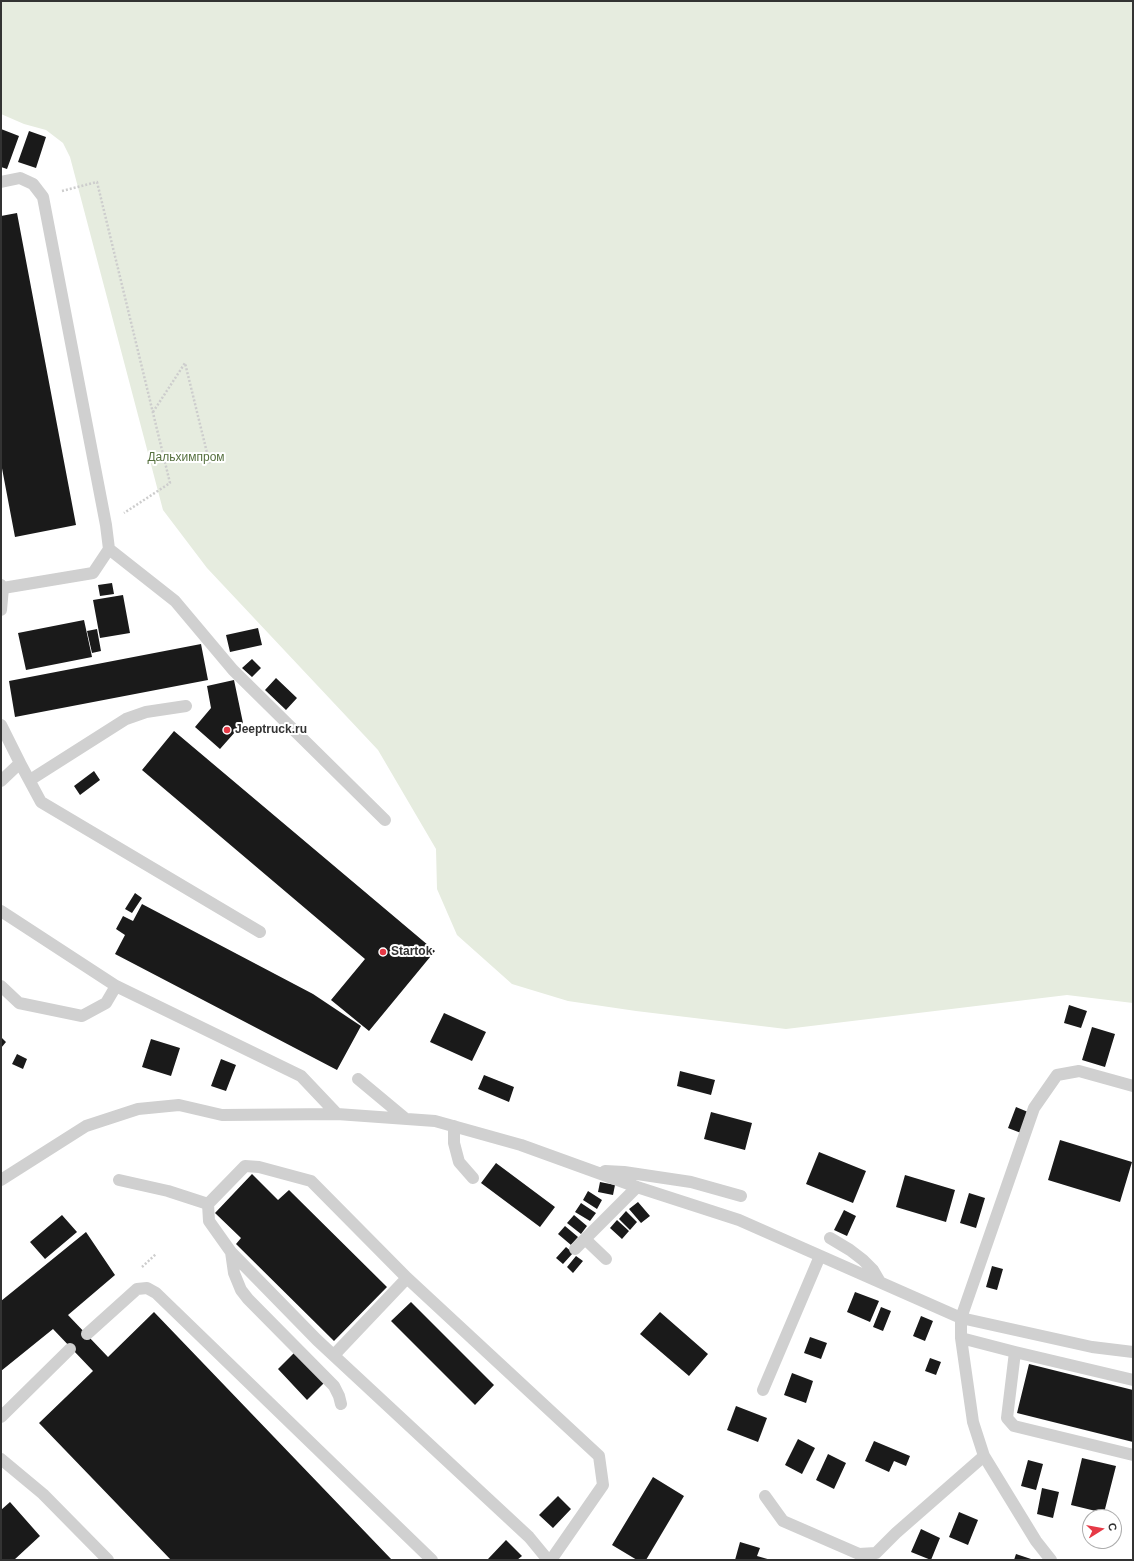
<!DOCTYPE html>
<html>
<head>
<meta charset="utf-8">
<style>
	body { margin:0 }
	#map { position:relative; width:1134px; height:1561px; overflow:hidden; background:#fff; font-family:Arial,sans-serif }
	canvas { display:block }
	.frame { position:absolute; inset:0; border:2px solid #333; pointer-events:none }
	.north { position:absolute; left:1082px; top:1509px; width:40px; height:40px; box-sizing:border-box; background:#fff; border:1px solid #adadad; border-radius:50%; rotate:79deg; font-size:11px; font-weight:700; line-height:16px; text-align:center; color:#333 }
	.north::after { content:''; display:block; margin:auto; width:14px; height:18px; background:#e63946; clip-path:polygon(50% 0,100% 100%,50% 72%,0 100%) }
</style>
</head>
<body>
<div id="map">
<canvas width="1134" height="1561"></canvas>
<div class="frame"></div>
<div class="north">С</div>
</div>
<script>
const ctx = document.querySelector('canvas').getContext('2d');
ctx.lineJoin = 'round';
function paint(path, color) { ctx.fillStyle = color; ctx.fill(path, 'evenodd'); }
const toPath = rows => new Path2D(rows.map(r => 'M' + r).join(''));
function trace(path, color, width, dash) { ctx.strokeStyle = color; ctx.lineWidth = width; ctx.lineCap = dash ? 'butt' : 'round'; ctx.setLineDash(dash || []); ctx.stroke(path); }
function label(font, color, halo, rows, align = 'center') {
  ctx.font = font + ' Arial,sans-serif'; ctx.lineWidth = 4; ctx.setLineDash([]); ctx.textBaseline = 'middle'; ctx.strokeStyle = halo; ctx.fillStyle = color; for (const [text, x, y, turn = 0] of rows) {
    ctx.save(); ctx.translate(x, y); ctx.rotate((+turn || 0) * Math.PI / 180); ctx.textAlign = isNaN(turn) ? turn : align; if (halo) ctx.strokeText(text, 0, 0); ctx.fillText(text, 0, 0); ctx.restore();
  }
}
paint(toPath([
	[1,1,1133,1,1133,1003,1067,995,786,1029,636,1011,568,1001,512,984,457,935,437,889,436,849,378,750,207,568,163,510,70,157,63,143,46,130,24,124,1,114]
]), '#e6ecdf');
paint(toPath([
	[1,129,19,136,7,169,1,167],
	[29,131,46,137,36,168,18,162],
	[17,213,76,525,15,537,1,463,1,216],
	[112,583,114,594,100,596,98,585],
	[123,595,130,633,100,638,93,600],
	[84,620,92,657,26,670,18,633],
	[258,628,262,645,230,652,226,635],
	[97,629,101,651,92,653,87,631],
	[201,644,208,680,15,717,9,681],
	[252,659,261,668,252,677,242,668],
	[276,678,297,698,286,710,265,690],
	[234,680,243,723,220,749,195,727,211,708,207,686],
	[174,731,435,951,369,1031,331,1000,365,959,142,770],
	[94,771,100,780,80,795,74,786],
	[135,893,142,898,132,913,125,909],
	[142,904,313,994,361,1026,337,1070,115,954,125,935,116,929,123,916,133,921],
	[1069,1005,1087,1011,1081,1028,1064,1023],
	[444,1013,486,1032,472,1061,430,1042],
	[1092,1027,1115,1034,1105,1067,1082,1060],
	[1,1037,6,1042,1,1048],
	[151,1039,180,1048,171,1076,142,1067],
	[17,1054,27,1059,23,1069,12,1064],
	[221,1059,236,1065,226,1091,211,1086],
	[680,1071,715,1080,711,1095,677,1086],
	[484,1075,514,1087,509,1102,478,1089],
	[1016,1107,1028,1112,1021,1133,1008,1128],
	[711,1112,752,1123,745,1150,704,1139],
	[1060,1140,1132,1162,1120,1202,1048,1180],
	[819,1152,866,1171,853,1203,806,1184],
	[496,1163,555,1207,540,1227,481,1183],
	[252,1174,278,1200,289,1190,387,1287,334,1341,236,1244,241,1238,215,1213],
	[905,1175,955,1190,946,1222,896,1207],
	[600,1182,615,1185,613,1195,598,1192],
	[588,1191,602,1200,597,1209,583,1200],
	[969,1193,985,1198,976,1228,960,1223],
	[638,1202,650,1216,641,1223,629,1209],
	[581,1203,596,1213,590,1221,575,1212],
	[844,1210,856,1216,847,1236,834,1230],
	[626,1211,637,1222,630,1230,619,1219],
	[62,1215,77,1232,45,1259,30,1242],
	[574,1215,587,1226,581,1234,567,1223],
	[617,1220,629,1231,622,1239,610,1228],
	[565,1226,578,1237,571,1245,558,1234],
	[86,1232,115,1275,68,1315,108,1357,154,1312,392,1560,171,1560,39,1423,93,1371,53,1329,1,1371,1,1301],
	[566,1247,573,1253,563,1264,556,1258],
	[576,1256,583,1261,573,1273,567,1267],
	[992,1266,1003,1269,997,1290,986,1287],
	[855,1292,879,1301,870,1322,847,1312],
	[411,1302,494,1385,475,1405,391,1321],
	[881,1307,891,1311,883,1331,873,1327],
	[660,1312,708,1354,689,1376,640,1334],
	[921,1316,933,1321,925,1341,913,1336],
	[810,1337,827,1343,821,1359,804,1353],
	[294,1353,324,1383,307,1400,278,1369],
	[930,1358,941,1362,936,1375,925,1371],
	[1029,1364,1133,1390,1133,1442,1017,1413],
	[792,1373,813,1381,806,1403,784,1395],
	[736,1406,767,1418,758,1442,727,1430],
	[798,1439,815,1448,802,1474,785,1465],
	[874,1441,910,1456,906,1466,894,1461,889,1472,865,1461],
	[828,1454,846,1463,834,1489,816,1480],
	[1082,1458,1116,1466,1104,1513,1071,1505],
	[1028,1460,1043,1464,1036,1490,1021,1486],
	[653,1477,684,1496,646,1560,637,1560,612,1545],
	[1042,1488,1059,1492,1053,1518,1037,1514],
	[558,1496,571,1509,553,1528,539,1515],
	[10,1502,40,1536,14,1560,1,1560,1,1510],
	[959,1512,978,1520,968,1545,949,1537],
	[921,1529,940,1538,931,1560,911,1552],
	[506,1540,522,1556,517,1560,488,1560,488,1559],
	[740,1542,760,1548,757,1556,771,1560,735,1560],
	[1016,1554,1034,1560,1014,1560]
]), '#1a1a1a');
trace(toPath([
	[62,191,97,182,170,483,124,513],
	[153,412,185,363,210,465],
	[142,1267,156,1254]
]), '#cdcdcd', 2.5, [2, 2]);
trace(toPath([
	[1,182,20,178,33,184,43,197,106,525,109,549,93,573,3,588,1,585],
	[109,549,175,601,233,670,385,820],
	[1,610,3,588],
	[1,725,20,763],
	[30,780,126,719,146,712,186,706],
	[1,781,20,763,41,802,260,932],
	[1,911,116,986,301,1076,337,1114],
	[1,986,19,1003,82,1016,106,1003,116,986],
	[358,1079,406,1119],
	[1133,1086,1079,1071,1057,1075,1034,1108,961,1318,961,1338,1015,1352,1133,1380],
	[454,1126,454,1143,459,1162,473,1178],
	[605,1171,624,1172,691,1182,741,1196],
	[1,1180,86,1126,138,1109,179,1105,222,1115,337,1114,435,1121,521,1145,637,1187,739,1220,961,1318,1092,1347,1133,1352],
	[119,1180,168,1191,208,1204],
	[830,1238,850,1250,863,1260,873,1270,880,1282],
	[585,1239,606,1259],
	[575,1249,637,1187],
	[231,1252,234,1273,241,1290,248,1299,334,1386,339,1396,341,1404],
	[87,1334,137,1289,147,1288,156,1293,432,1560],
	[1015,1352,1007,1418,1014,1426,1133,1455],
	[334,1355,407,1278],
	[763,1390,820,1256],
	[1,1417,70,1349],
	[984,1456,1036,1541,1051,1560],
	[1,1459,43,1494,108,1560],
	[765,1496,783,1521,859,1554,876,1553,896,1533,984,1456,973,1422,961,1338],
	[548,1560,529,1537,317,1340,231,1252,209,1221,208,1204,245,1166,259,1167,311,1181,407,1278,599,1456,603,1485,551,1560]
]), '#d0d0d0', 12);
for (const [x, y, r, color] of [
	[227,730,4,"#e63946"],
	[383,952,4,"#e63946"]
]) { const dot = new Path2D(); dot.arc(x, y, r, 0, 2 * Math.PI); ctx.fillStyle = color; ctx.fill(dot); trace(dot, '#fff', 1.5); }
label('12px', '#56703f', '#fff', [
	["Дальхимпром",186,458]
]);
label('bold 12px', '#333', '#fff', [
	["Jeeptruck.ru",235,730],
	["Startok",391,952]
], 'left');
</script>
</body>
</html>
